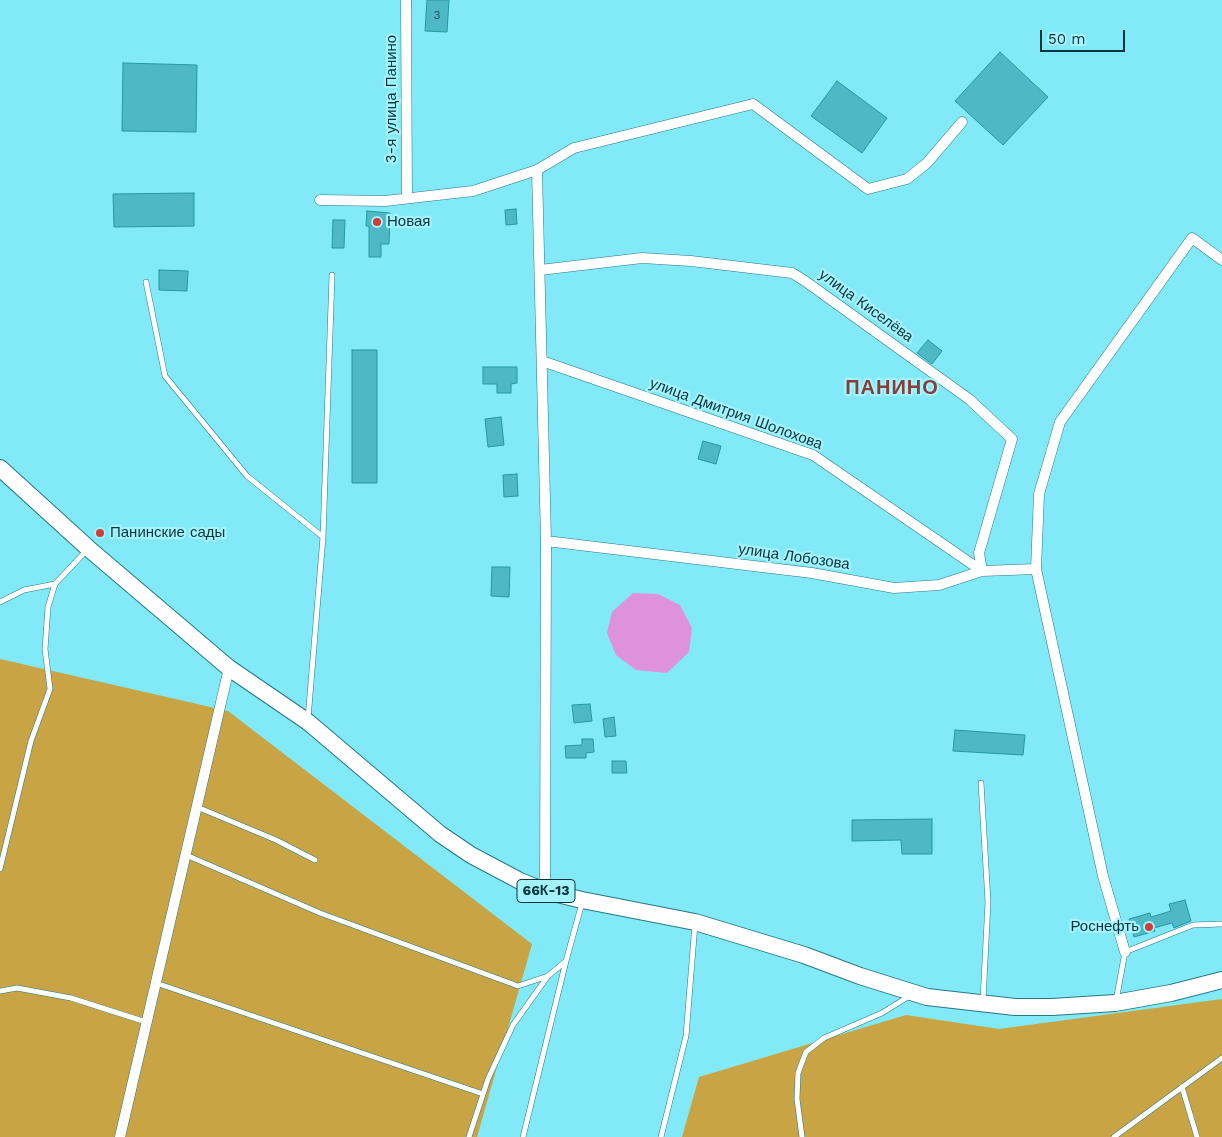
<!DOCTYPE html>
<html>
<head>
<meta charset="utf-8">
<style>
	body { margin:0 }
	#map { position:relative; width:1222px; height:1137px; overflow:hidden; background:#82e9f8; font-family:"Work Sans",sans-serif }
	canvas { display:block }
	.scale { position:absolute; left:1040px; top:30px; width:85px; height:22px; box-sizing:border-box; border:2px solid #06363c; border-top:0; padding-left:6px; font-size:15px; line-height:18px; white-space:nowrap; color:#06363c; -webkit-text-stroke:4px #a4f3ff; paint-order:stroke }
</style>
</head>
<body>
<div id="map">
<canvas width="1222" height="1137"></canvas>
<div class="scale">50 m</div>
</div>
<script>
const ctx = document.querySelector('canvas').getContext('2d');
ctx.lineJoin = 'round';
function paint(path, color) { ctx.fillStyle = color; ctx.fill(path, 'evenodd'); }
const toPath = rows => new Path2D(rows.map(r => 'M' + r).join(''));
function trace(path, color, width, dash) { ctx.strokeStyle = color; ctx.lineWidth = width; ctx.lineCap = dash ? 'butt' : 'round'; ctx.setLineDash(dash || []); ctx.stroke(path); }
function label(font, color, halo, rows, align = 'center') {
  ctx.font = font + ' "Work Sans",sans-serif'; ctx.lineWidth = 4.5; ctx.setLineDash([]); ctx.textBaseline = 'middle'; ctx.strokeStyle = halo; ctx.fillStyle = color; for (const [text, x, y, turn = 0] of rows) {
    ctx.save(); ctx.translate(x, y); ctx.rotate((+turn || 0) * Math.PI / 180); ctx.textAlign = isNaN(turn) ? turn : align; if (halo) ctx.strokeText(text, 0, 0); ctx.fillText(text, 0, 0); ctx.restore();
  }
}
paint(toPath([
	[0,659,228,711,532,944,477,1137,0,1137],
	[1222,999,1222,1137,682,1137,699,1077,906,1015,999,1029]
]), '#c9a444');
paint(toPath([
	[633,593,658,594,680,605,692,628,689,652,667,673,636,670,616,655,607,633,612,612]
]), '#de92db');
const building = toPath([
	[427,0,449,0,447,32,425,31,427,0],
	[1000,52,1048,97,1003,145,955,101,1000,52],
	[123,63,197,65,196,132,122,131,123,63],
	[837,81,887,118,862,153,811,116,837,81],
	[194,193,194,226,114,227,113,194,194,193],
	[516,209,517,224,506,225,505,210,516,209],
	[367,211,390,213,389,244,381,244,381,257,369,257,369,226,366,226,367,211],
	[333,220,345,220,344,248,332,248,333,220],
	[159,270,188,271,187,291,159,290,159,270],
	[928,340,942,351,932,364,917,353,928,340],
	[352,350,377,350,377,483,352,483,352,350],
	[483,367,517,367,517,383,511,384,511,393,497,393,497,384,483,384,483,367],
	[501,417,504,445,488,447,485,419,501,417],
	[703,441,721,446,716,464,698,459,703,441],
	[517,474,518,496,504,497,503,475,517,474],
	[492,567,510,567,509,597,491,596,492,567],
	[590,704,592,721,574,723,572,705,590,704],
	[614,717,616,736,605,737,603,719,614,717],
	[955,730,1025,735,1023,755,953,751,955,730],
	[582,739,593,739,594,752,586,753,586,758,566,758,565,746,582,745,582,739],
	[612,761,626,761,627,773,612,773,612,761],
	[932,819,932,854,902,854,901,840,852,841,852,820,932,819],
	[1185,900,1191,921,1174,928,1172,923,1154,928,1155,931,1134,937,1129,919,1150,913,1151,917,1171,911,1169,904,1185,900]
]);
paint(building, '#4fb8c7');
trace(building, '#2597a5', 1);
const service = toPath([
	[146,282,165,376,247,476,323,537],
	[0,602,24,590,55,584],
	[308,719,323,537,332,275],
	[981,783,988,902,983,1000],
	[197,807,276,840,315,860],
	[186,855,320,913,518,986,548,976],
	[0,869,31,741,50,689,45,649,48,607,55,584,87,550],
	[156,983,483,1094],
	[0,991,17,988,71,998,146,1022],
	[1116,1001,1125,952,1193,925,1222,924],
	[1182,1087,1197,1137],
	[469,1137,488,1079,513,1025,548,976,566,961,582,903],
	[523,1137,566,961],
	[661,1137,686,1036,695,924],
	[802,1137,797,1099,798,1073,806,1052,824,1038,882,1013,911,995],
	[1114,1137,1222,1058]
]);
const minor = toPath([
	[406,0,407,198],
	[320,200,385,201,473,191,537,170],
	[540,270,642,258,691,261,792,273,805,281,969,399,1012,439,979,553,982,571],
	[542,361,813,455,982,571],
	[546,541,812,573,894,588,939,585,982,571,1036,569],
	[545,891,546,541,537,170,574,148,753,104,868,189,907,179,927,163,962,122],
	[1125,952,1103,876,1036,569,1039,494,1060,422,1192,238,1222,260],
	[120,1137,229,668]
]);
const primary = toPath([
	[0,468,88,548,229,668,308,722,440,834,471,855,520,881,545,891,582,900,695,922,804,955,860,976,927,997,1015,1007,1052,1007,1115,1003,1171,993,1222,980]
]);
trace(service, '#277985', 6);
trace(minor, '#277985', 11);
trace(primary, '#277985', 18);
trace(service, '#fff', 5);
trace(minor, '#fff', 10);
trace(primary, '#fff', 16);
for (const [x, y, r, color] of [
	[377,222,5,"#cd3f36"],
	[100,533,5,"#cd3f36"],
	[1149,927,5,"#cd3f36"]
]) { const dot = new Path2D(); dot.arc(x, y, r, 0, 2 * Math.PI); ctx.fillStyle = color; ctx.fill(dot); trace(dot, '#a4f3ff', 2); }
label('12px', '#18565f', null, [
	["3",437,15]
]);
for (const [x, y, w] of [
	[546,891,58]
]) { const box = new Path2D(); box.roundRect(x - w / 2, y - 11.5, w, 23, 4); ctx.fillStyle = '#a4f3ff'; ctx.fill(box); trace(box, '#06363c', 1); }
label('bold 14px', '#06363c', null, [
	["66К-13",546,891]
]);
label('15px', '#06363c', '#a4f3ff', [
	["3-я улица Панино",392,99,-90],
	["улица Киселёва",866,306,36],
	["улица Дмитрия Шолохова",736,414,20],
	["улица Лобозова",794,557,8]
]);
label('15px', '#06363c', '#a4f3ff', [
	["Новая",387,222],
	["Панинские сады",110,533],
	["Роснефть",1139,927,"right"]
], 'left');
ctx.letterSpacing = '1px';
label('bold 20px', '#863f37', '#a4f3ff', [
	["ПАНИНО",892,388]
]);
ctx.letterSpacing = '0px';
</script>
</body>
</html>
